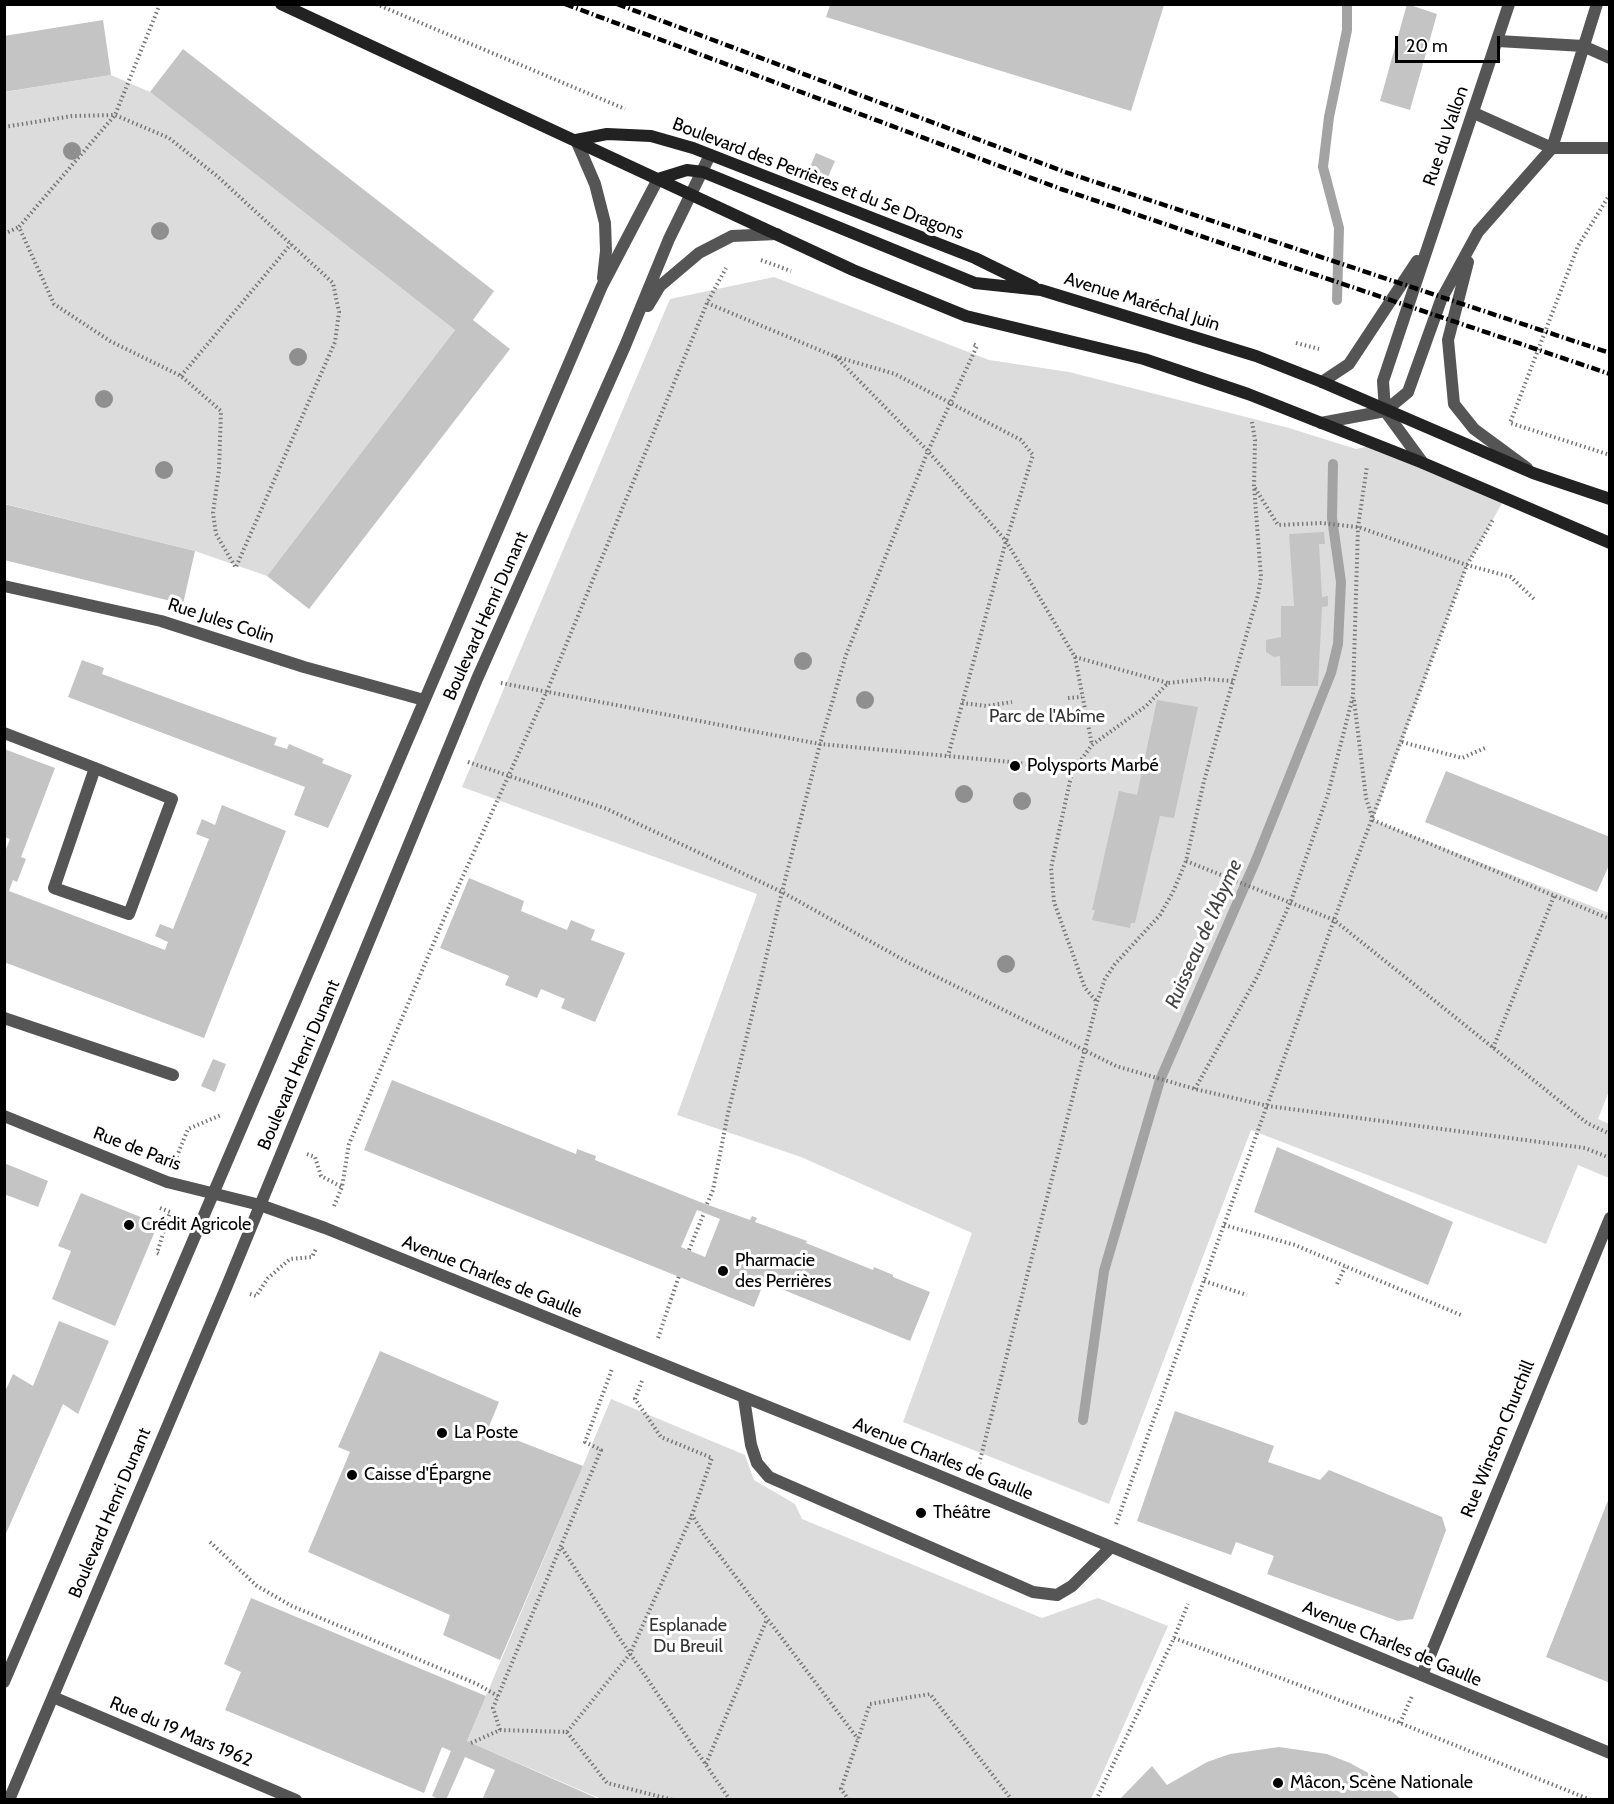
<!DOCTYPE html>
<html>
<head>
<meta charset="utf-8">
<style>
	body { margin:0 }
	#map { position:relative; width:1614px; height:1804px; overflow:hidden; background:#fff; font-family:Cabin,sans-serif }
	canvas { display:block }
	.frame { position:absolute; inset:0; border:6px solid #000; pointer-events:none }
	.scale { position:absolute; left:1395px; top:36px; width:105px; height:27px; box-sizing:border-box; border:3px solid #000; border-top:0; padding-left:8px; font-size:18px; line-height:21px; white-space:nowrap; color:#000; -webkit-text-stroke:4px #fff; paint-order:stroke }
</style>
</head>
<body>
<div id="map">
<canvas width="1614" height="1804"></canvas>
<div class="frame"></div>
<div class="scale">20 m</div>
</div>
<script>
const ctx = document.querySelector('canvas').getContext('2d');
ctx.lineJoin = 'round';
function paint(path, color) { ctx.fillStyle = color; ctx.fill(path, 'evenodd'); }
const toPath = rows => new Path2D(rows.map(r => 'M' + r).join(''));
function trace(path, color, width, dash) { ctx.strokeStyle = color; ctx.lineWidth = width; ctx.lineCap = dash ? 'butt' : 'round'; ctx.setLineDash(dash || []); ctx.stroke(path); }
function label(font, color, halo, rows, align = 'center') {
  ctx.font = font + ' Cabin,sans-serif'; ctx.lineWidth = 6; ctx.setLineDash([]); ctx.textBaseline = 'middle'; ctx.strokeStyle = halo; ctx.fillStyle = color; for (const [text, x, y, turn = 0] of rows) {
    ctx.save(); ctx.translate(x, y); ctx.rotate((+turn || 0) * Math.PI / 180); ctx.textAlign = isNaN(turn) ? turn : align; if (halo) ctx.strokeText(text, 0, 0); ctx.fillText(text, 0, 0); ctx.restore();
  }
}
paint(toPath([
	[111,75,150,92,455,330,267,576,195,551,5,504,5,92],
	[774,277,989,360,1069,372,1289,428,1356,449,1374,445,1505,498,1467,565,1373,820,1609,913,1609,1091,1598,1119,1609,1124,1609,1178,1578,1165,1546,1244,1251,1130,1109,1504,903,1422,972,1233,801,1157,677,1115,757,894,462,787,670,299],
	[611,1399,745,1455,754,1480,795,1504,802,1519,1042,1618,1098,1598,1168,1626,1091,1799,601,1799,467,1741]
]), '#dcdcdc');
trace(toPath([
	[1337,300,1339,228,1323,167,1329,117,1347,30,1347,4],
	[1083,1420,1104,1271,1160,1080,1256,860,1331,673,1338,644,1341,582,1332,518,1333,464]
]), '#a3a3a3', 10);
paint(toPath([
	[1407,4,1437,14,1410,110,1380,101],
	[830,5,1164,5,1131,111,826,17],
	[103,20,111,75,4,92,4,36],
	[183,49,494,291,473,320,510,349,309,609,267,576,455,330,150,92],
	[816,153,835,161,828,177,809,169],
	[4,504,195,551,183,604,4,560],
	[1324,532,1325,544,1319,544,1322,597,1328,596,1328,606,1322,607,1318,686,1281,686,1280,656,1274,657,1266,652,1266,640,1281,637,1281,606,1294,606,1289,534],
	[82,660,104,668,102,674,277,738,274,745,287,749,289,744,324,759,322,763,352,775,328,828,294,815,305,787,68,697],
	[1157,700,1198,707,1174,818,1160,816,1135,923,1131,923,1130,928,1092,920,1095,910,1092,910,1119,791,1137,795],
	[4,749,55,768,21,857,26,859,17,882,13,880,9,891,165,950,168,942,155,936,160,924,173,929,209,839,196,834,202,819,215,825,222,805,286,831,204,1038,4,962,4,854,10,839,4,837],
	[1446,771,1610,837,1610,863,1597,892,1425,822],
	[469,878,524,901,521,911,567,930,571,920,595,930,591,940,625,953,595,1022,561,1008,565,999,541,989,537,998,505,985,509,976,440,948],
	[213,1059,226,1064,215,1092,201,1086],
	[392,1080,576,1154,577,1149,596,1156,595,1160,700,1202,750,1220,752,1216,757,1218,755,1222,807,1241,806,1243,873,1270,874,1267,893,1275,893,1277,930,1292,910,1341,764,1282,754,1307,364,1150],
	[697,1210,720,1219,705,1257,681,1247],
	[1277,1147,1453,1222,1428,1285,1254,1212],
	[4,1163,48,1181,38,1207,4,1194],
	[81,1193,158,1224,115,1326,52,1299,71,1251,58,1246],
	[59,1321,109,1341,78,1414,63,1404,4,1538,4,1394,13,1374,33,1386],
	[380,1351,499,1402,488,1429,583,1466,500,1660,443,1635,450,1615,308,1552,350,1452,338,1447],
	[1175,1411,1274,1446,1268,1462,1320,1480,1329,1470,1442,1517,1446,1530,1413,1619,1398,1621,1267,1574,1274,1556,1236,1542,1231,1555,1137,1521],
	[1609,1498,1610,1498,1610,1683,1546,1657],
	[251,1598,486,1696,467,1741,601,1800,482,1800,495,1770,465,1757,446,1800,440,1800,432,1796,451,1751,442,1747,424,1793,225,1710,241,1672,224,1664],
	[1279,1747,1327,1754,1350,1763,1372,1775,1402,1800,1119,1800,1152,1766,1167,1785,1207,1762,1230,1754]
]), '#c4c4c4');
trace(toPath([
	[160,4,115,115,19,227,54,304,110,341,181,376,221,411,219,470,213,513,216,534,236,568],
	[376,4,625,109],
	[4,127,72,116,115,115,169,138,217,176,333,283,339,312,335,342,236,567],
	[1610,194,1578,246,1510,423,1610,455],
	[4,234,19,227],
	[761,260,791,271],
	[707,303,834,356,895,374,1021,440,1033,455,1006,541,948,756],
	[1296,343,1319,349],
	[835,356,928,451,1006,541,1075,657,1092,745],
	[181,376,291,244],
	[1255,488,1278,525,1322,523,1358,527,1467,565,1511,577,1536,601],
	[1075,657,1168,683],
	[501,683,820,744,1011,762,1072,772,1092,745,1146,706,1168,683,1205,679,1233,681],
	[1068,698,1082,697],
	[1354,700,1366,798,1373,820,1610,919],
	[962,703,987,706,1012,702],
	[1402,742,1462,758,1485,748],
	[468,762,607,809,782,892,909,963,1116,1066,1195,1089,1268,1106,1585,1148,1610,1158],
	[1072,772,1051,868,1054,902,1085,988,1097,1002],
	[1186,861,1334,920,1587,1123,1610,1134],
	[1493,1048,1554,896],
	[1195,1089,1258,975,1291,901,1328,794,1353,696,1358,527,1367,466],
	[307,1154,315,1157,321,1176,342,1187],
	[175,1161,188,1129,221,1115],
	[707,1204,713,1190,728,1113,782,892,820,744,846,655,928,451,977,346,973,344],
	[334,1206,342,1187,349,1144,448,909,547,691,707,303,726,268],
	[160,1208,170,1212,157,1253,161,1255],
	[1224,1225,1295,1245,1461,1315],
	[689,1250,704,1213],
	[1204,1281,1247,1295],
	[1337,1284,1345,1267],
	[250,1294,256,1296,268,1278,290,1259,312,1257,316,1249],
	[658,1338,679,1276],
	[642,1381,635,1399,661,1437,712,1458,692,1515,705,1536,858,1739],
	[978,1468,1097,1002,1105,979,1115,964,1160,915,1173,892,1186,861,1204,781,1258,595,1261,577,1254,486,1255,440,1252,422],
	[1116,1524,1334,920,1467,565,1494,518],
	[210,1542,257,1586,292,1606,477,1684,498,1696],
	[562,1548,620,1639,730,1800],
	[1174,1638,1400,1723,1591,1800],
	[1400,1723,1412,1696],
	[500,1730,493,1708,601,1450,585,1442,612,1369],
	[567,1732,607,1783,673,1800],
	[471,1743,500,1730,567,1732,630,1654,692,1515],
	[706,1764,767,1619],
	[438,1800,438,1799],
	[849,1800,841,1789,870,1704,930,1694,1012,1800],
	[1096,1800,1174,1638,1188,1604]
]), '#777', 4, [1.5, 3]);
trace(toPath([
	[4,733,95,768,172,799,129,914,54,888,95,768],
	[4,1018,173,1075],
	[744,1398,751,1445,757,1463,769,1477,1033,1592,1057,1595,1072,1586,1110,1548]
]), '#555', 12);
trace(toPath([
	[576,140,595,184,605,223,606,251,603,278],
	[648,306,660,286,699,253,732,236,777,234],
	[4,586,161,621,304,667,424,700],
	[1422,1675,1610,1218],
	[4,1682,602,286,658,179],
	[53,1697,296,1800],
	[9,1800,226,1288,477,679,625,346,669,239,710,155]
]), '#555', 12);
trace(toPath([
	[1498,41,1583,46,1610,58],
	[1474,113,1552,148,1610,148],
	[1468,262,1448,340,1454,404,1474,429,1527,468],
	[1322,382,1349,364,1417,261],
	[1321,423,1385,411,1408,392,1441,300,1478,232,1552,148,1597,4],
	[1423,463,1385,411,1383,381,1509,4],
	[4,1116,167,1182,260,1205,325,1228,935,1474,1610,1753]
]), '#555', 12);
trace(toPath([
	[281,4,853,270,966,316,1144,359,1248,394,1423,463,1610,543],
	[576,140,607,134,651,136,693,148,975,258,1034,287],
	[658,179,687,170,703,172,975,283,1041,290,1256,356,1322,382,1533,473,1610,499]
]), '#222', 12);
trace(toPath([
	[565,4,1061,189,1610,374],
	[617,4,1065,172,1610,353]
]), '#000', 4.5, [9, 3, 1.5, 3]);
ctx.fillStyle = '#8f8f8f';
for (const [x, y] of [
	[72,151],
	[160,231],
	[298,357],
	[104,399],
	[164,470],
	[803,661],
	[865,700],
	[964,794],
	[1022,801],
	[1006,964]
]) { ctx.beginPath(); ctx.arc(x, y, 9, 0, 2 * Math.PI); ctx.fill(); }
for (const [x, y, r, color] of [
	[1015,766,6,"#000"],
	[129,1225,6,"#000"],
	[723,1271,6,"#000"],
	[442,1433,6,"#000"],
	[352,1475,6,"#000"],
	[921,1513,6,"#000"],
	[1278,1783,6,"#000"]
]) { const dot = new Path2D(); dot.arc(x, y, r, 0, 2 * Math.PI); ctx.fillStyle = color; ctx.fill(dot); trace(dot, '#fff', 2); }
label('18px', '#000', '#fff', [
	["Rue du Vallon",1446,136,-71],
	["Boulevard des Perrières et du 5e Dragons",818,179,21],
	["Avenue Maréchal Juin",1142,302,17],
	["Boulevard Henri Dunant",486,616,-66],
	["Rue Jules Colin",221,621,18],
	["Boulevard Henri Dunant",299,1065,-67],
	["Rue de Paris",137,1149,21],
	["Avenue Charles de Gaulle",492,1277,22],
	["Rue Winston Churchill",1498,1439,-68],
	["Avenue Charles de Gaulle",943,1459,22],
	["Boulevard Henri Dunant",110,1513,-67],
	["Avenue Charles de Gaulle",1392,1644,23],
	["Rue du 19 Mars 1962",181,1732,23]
]);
label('18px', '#333', '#fff', [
	["Parc de l'Abîme",1047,717],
	["Esplanade",688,1626],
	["Du Breuil",688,1647]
]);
label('18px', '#000', '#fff', [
	["Polysports Marbé",1027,766],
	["Crédit Agricole",141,1225],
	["Pharmacie",735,1261],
	["des Perrières",735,1282],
	["La Poste",454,1433],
	["Caisse d'Épargne",364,1475],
	["Théâtre",933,1513],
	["Mâcon, Scène Nationale",1290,1783]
], 'left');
label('italic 20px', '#444', '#fff', [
	["Ruisseau de l'Abyme",1204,934,-66]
]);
</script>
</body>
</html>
